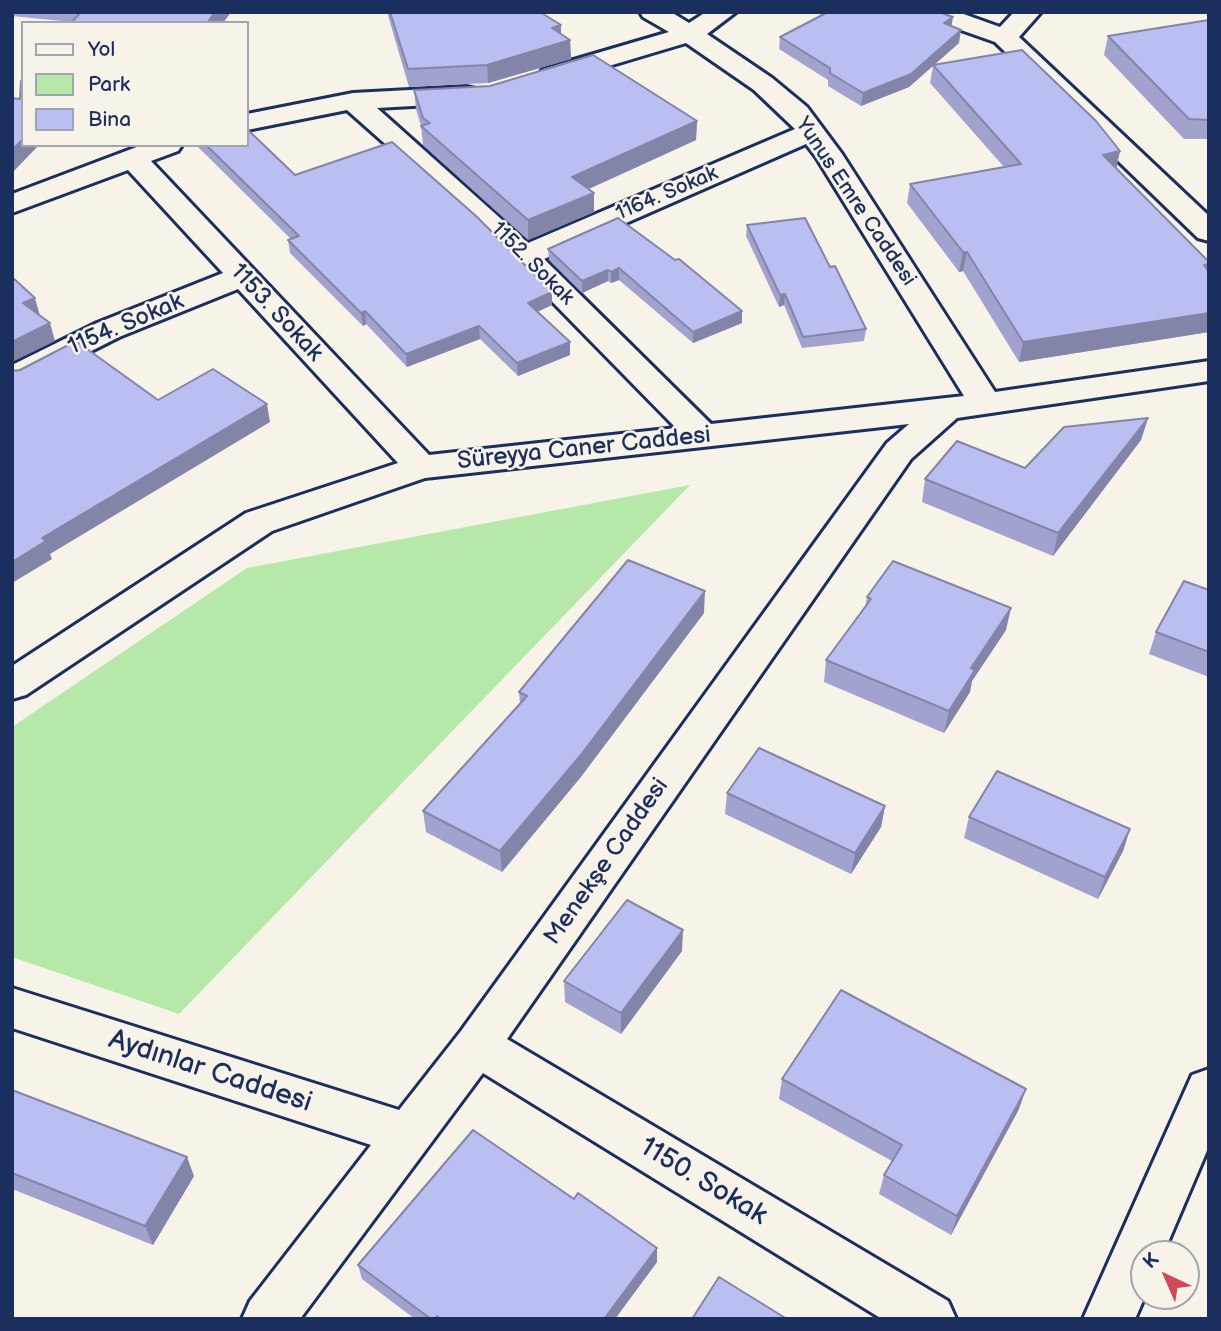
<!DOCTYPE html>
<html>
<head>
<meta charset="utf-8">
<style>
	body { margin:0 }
	#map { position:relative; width:1221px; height:1331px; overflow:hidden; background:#f7f3e8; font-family:"Balsamiq Sans",sans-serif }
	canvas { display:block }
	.frame { position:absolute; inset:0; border:14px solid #1b2f5e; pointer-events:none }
	.legend { position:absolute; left:21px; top:21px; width:228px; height:126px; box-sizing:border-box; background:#f7f3e8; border:2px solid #9fa5b1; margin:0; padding:9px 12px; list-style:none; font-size:21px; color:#1b2f5e }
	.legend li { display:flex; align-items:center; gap:14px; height:35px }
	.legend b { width:35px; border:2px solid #9fa5b1 }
	.north { position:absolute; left:1130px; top:1240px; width:70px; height:70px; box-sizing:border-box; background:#f7f3e8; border:2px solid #9fa5b1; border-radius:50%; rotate:316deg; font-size:19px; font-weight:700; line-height:28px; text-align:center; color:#1b2f5e }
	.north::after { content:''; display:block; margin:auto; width:24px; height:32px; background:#d1495b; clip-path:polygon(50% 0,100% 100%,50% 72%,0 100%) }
</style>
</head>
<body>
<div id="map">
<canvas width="1221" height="1331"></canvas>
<div class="frame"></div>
<ul class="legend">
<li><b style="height:9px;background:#f7f3e8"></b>Yol</li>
<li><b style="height:19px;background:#b5e8a9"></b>Park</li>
<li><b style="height:19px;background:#bbbef0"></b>Bina</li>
</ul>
<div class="north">K</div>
</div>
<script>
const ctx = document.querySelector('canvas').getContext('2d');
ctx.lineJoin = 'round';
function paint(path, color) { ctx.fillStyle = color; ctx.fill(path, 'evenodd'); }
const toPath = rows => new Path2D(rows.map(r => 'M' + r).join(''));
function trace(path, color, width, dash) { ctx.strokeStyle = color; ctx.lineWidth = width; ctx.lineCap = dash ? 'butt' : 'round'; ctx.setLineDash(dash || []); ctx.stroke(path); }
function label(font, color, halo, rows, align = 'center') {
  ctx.font = font + ' "Balsamiq Sans",sans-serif'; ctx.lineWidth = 5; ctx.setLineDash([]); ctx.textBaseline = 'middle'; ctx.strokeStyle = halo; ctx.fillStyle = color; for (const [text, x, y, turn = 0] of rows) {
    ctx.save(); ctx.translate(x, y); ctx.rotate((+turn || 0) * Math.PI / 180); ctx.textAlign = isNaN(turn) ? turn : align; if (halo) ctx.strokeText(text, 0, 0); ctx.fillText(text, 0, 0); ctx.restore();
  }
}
paint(toPath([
	[690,485,179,1014,12,957,12,727,247,568]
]), '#b5e8a9');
const minor = toPath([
	[640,12,671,12,689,23,706,12,736,12,707,34,772,78,807,107,842,154,995,392,1209,361,1209,381,957,418,911,459,507,1039,948,1301,956,1319,882,1319,483,1073,300,1319,242,1319,250,1301,371,1145,12,1028,12,988,399,1110,461,1031,887,443,909,424,425,478,272,531,26,695,12,699,12,666,246,513,398,463,238,289,119,337,24,385,12,388,12,365,97,323,223,273,128,170,12,213,12,194,142,145,182,145,178,151,151,161,429,455,676,428,479,227,347,110,247,130,247,114,353,93,466,87,476,89,479,95,476,101,466,103,377,108,528,243,795,129,754,90,686,43,552,83,543,81,539,75,543,69,669,32,643,17,640,12],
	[806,144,816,157,964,396,711,424,544,259,806,144],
	[921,12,958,12,1000,27,1014,12,1041,12,1019,37,1209,216,1209,241,1198,238,995,42,924,17,921,12]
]);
const primary = toPath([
	[1209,1069,1209,1146,1163,1254,1144,1254,1145,1296,1135,1319,1083,1319,1192,1075,1209,1069]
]);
trace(minor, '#1b2f5e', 6);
trace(primary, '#1b2f5e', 6);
paint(minor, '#f7f3e8');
paint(primary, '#f7f3e8');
paint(toPath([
	[12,12,231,12,223,23,72,22,12,16],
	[387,12,540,12,561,34,570,40,571,59,488,83,409,87],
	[1209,20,1209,139,1184,139,1104,55,1108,36],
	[951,26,959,43,934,65,1120,151,1116,168,1209,262,1209,332,1019,362,963,271,959,272,907,203,910,184,1004,167,930,83,933,66,909,87,861,106,828,86,828,80,779,49,780,37],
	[414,90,697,121,696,140,589,189,594,193,594,212,528,240,423,145,421,126,416,109],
	[196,145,247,145,295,175,552,292,552,305,537,312,570,342,570,355,518,376,480,339,407,367,366,324,363,326,290,253,288,240,291,239],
	[618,218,742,323,693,343,619,280,611,283,608,281,582,293,549,260,548,249],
	[747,225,830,267,866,329,864,341,802,348,784,305,779,307,746,236],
	[1148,418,1141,440,1053,556,922,502,925,479,1025,468],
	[1209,590,1209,677,1149,654,1156,632],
	[867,597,1006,630,972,681,970,692,944,733,824,682,826,660,865,607],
	[704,613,580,778,502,872,426,832,423,811,520,704,519,692],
	[727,793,885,806,881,827,851,874,725,814],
	[969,817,1130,829,1123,851,1098,899,964,838],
	[682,951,621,1034,565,1002,564,981],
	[782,1079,1019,1109,951,1235,879,1194,884,1175,892,1161,779,1099],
	[12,1090,194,1176,153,1245,12,1189],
	[574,1199,657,1248,657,1262,615,1319,415,1319,362,1279,358,1265]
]), '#a1a3ce');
paint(toPath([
	[215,12,231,12,223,23,207,23],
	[953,17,951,29,944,23],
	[561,25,561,43,570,40,571,59,488,83,487,65,552,28],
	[961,30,959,43,909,87,861,106,863,93],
	[697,121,696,140,573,196,572,177],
	[23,139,23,145,39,145,12,173,12,150],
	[1120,151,1116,170,1103,155],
	[594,193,594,212,528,240,528,220],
	[963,252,967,252,963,271,959,272],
	[619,268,619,280,611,283,611,272],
	[608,270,608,281,582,293,582,281],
	[552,292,552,305,528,316,528,303],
	[785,294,784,305,779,307,780,295],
	[35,298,40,316,23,303],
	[365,311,366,324,363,326,361,313],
	[742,311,742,323,693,343,693,332],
	[1209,313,1209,332,1019,362,1023,342],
	[50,323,55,341,12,362,12,342],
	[479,326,480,339,407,367,406,354],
	[570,342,570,355,518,376,517,363],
	[267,404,270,422,50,554,52,559,12,583,12,562,42,538],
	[1148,418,1141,440,1053,556,1058,533],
	[705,591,704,613,580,778,502,872,500,851],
	[1011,608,1006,630,972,681,970,692,944,733,949,711,971,668],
	[885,806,881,827,851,874,855,853],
	[1130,829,1123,851,1098,899,1105,877],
	[683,930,682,951,621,1034,621,1013],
	[1026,1089,1019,1109,951,1235,957,1216],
	[187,1157,194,1176,153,1245,145,1226],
	[657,1248,657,1262,615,1319,604,1319]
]), '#8385a8');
const building = toPath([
	[81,12,215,12,207,23,71,23,81,12],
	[390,12,540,12,561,25,552,28,570,40,487,65,408,69,390,12],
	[828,12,939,12,953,17,944,23,961,30,911,74,863,93,830,73,830,68,780,37,828,12],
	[1209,20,1209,120,1189,119,1108,36,1209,20],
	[1022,50,1096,121,1120,151,1103,155,1209,262,1209,264,1204,265,1209,272,1209,313,1023,342,967,252,963,252,910,184,1021,164,933,65,1022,50],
	[593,55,697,121,572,177,594,193,528,220,421,126,430,123,423,118,414,90,490,86,593,55],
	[23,78,23,139,12,150,12,98,20,99,21,81,23,78],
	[247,129,295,175,392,142,476,216,552,292,528,303,570,342,517,363,479,326,406,354,365,311,361,313,288,240,299,236,206,145,247,145,247,129],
	[618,218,675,260,679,259,742,311,693,332,619,268,611,272,608,270,582,281,548,249,618,218],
	[805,218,830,267,835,266,866,329,803,337,785,294,780,295,747,225,805,218],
	[12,277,35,298,23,303,50,323,12,342,12,277],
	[76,341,158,400,213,369,267,404,42,538,46,541,12,562,12,371,20,370,76,341],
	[1148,418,1058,533,925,479,957,441,1025,468,1064,427,1148,418],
	[628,560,705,591,580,756,500,851,423,811,527,696,519,692,628,560],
	[893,561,1011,608,971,668,975,670,949,711,826,660,871,599,867,597,893,561],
	[1184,581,1209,590,1209,652,1156,632,1184,581],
	[759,748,885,806,855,853,727,793,759,748],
	[997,771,1130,829,1105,877,969,817,997,771],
	[627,900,683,930,621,1013,564,981,627,900],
	[841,990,1026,1089,957,1216,884,1175,902,1145,782,1079,841,990],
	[12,1090,187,1157,145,1226,12,1173,12,1090],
	[473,1130,574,1199,578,1193,657,1248,604,1319,441,1319,437,1316,435,1319,431,1319,358,1265,473,1130],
	[719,1277,787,1319,692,1319,719,1277]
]);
paint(building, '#bbbef0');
trace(building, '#8385a8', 2);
label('21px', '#1b2f5e', '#f7f3e8', [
	["1164. Sokak",667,194,-23],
	["Yunus Emre Caddesi",855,202,56],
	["1152. Sokak",532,264,45]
]);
label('24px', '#1b2f5e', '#f7f3e8', [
	["1153. Sokak",276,313,47],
	["1154. Sokak",126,325,-23],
	["Süreyya Caner Caddesi",584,449,-6],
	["Menekşe Caddesi",607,862,-55]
]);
label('28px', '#1b2f5e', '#f7f3e8', [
	["Aydınlar Caddesi",210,1072,18],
	["1150. Sokak",703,1182,31]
]);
</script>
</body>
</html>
